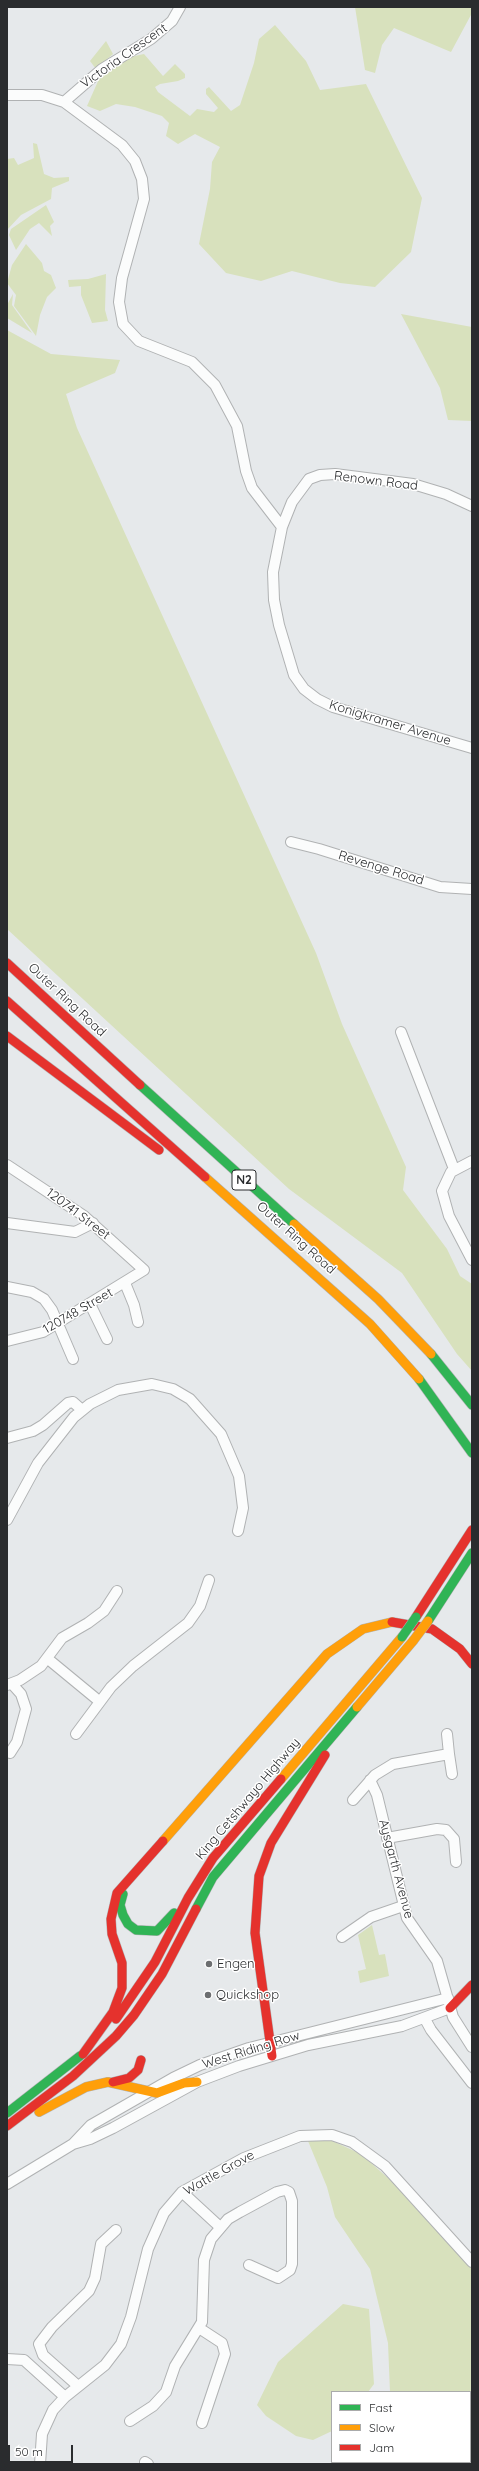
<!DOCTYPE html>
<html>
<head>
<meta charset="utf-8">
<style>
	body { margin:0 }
	#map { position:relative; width:479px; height:2471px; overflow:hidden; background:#e6e9eb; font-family:Quicksand,sans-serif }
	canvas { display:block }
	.frame { position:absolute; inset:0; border:8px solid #2a2c2e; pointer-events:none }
	.legend { position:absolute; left:331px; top:2391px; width:140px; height:72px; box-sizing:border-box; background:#fff; border:1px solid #aaabab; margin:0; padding:5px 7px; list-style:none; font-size:12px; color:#2a2c2e }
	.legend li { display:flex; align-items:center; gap:8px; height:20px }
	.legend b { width:20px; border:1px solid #aaabab }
	.scale { position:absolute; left:8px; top:2445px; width:65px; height:18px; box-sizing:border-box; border:2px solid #2a2c2e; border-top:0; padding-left:5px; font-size:12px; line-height:14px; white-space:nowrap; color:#2a2c2e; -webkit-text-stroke:3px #fff; paint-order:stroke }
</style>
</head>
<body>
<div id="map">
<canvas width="479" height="2471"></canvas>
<div class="frame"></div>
<ul class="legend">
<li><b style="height:5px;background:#30b455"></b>Fast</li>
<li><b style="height:5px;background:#ff9f0a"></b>Slow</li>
<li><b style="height:5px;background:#e5322d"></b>Jam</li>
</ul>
<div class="scale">50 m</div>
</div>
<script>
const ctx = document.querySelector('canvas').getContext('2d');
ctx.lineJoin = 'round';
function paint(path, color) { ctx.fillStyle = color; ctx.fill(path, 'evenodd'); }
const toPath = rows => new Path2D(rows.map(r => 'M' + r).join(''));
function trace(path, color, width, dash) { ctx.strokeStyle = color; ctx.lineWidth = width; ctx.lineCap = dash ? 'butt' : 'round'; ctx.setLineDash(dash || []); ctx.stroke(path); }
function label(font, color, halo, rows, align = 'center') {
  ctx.font = font + ' Quicksand,sans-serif'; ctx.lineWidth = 3; ctx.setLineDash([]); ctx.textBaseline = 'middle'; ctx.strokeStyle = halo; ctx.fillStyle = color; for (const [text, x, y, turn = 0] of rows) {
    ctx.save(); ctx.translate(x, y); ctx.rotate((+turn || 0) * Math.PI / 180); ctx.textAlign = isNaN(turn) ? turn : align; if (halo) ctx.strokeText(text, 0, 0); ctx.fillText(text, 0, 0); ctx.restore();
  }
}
paint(toPath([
	[355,7,472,7,472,13,451,52,394,28,382,45,375,73,365,70],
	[275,25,306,61,320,90,366,84,422,198,411,252,375,287,340,283,292,271,261,281,226,273,199,244,210,189,212,162,220,147,195,134,178,144,166,136,169,123,162,116,135,107,116,104,100,111,87,106,99,79,130,57,144,54,163,76,175,64,185,74,185,78,178,81,160,84,155,87,158,92,190,116,197,109,214,112,218,108,206,94,206,89,209,87,231,111,240,105,254,63,259,39],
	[106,41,113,54,96,69,90,61],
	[33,143,37,144,44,174,54,178,69,177,69,181,52,188,51,199,21,215,7,230,7,159,14,158,18,165,34,158],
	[46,205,54,222,50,226,52,236,39,223,30,229,16,250,9,235,11,229],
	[26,244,42,263,44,271,51,275,56,288,47,297,40,315,36,336,14,306,16,295,7,283,12,265],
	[106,274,105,310,108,321,92,323,81,295,81,286,69,287,68,280,88,279],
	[13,294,12,305,32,333,7,318,7,305],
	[401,314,472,327,472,421,448,420,440,388],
	[7,330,51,354,120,360,115,373,66,394,77,428,316,953,342,1024,406,1167,403,1190,447,1249,460,1276,472,1284,472,1371,457,1354,402,1273,289,1189,7,929],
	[372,1925,379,1955,385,1954,389,1976,360,1983,358,1971,366,1969,358,1935],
	[328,2139,361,2154,389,2179,472,2269,472,2464,425,2464,424,2462,470,2462,470,2392,390,2392,388,2343,370,2269,335,2217,327,2187,308,2141],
	[343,2304,369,2309,374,2384,368,2392,332,2392,332,2431,313,2440,296,2436,266,2416,257,2405,278,2362]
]), '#d8e1bd');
const street = toPath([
	[7,95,42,95,64,102,122,145,135,161,142,179,144,199,122,278,119,302,123,324,139,341,192,362,215,385,237,426,246,471,252,488,282,527],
	[64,102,102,69,151,39,172,21,180,7],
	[472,506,446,494,413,484,335,474,320,475,309,479,292,502,282,527,273,572,274,600,279,625,294,675,304,689,317,699,333,707,472,748],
	[291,842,319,849,440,887,472,889],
	[401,1032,454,1169],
	[472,1161,451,1172,442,1191,449,1216,472,1260],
	[7,1165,84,1216,144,1270,43,1332,7,1341],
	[7,1223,75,1232,93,1223],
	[125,1283,134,1305,138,1322],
	[7,1287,32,1292,44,1299,52,1310,73,1359],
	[90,1304,107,1339],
	[7,1438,33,1431,43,1425,68,1403,73,1402,82,1410],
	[7,1520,38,1463,74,1417,90,1404,118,1390,152,1384,173,1389,190,1399,221,1434,239,1476,243,1508,238,1531],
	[48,1659,99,1701],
	[7,1685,20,1680,41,1666,62,1638,88,1623,104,1611,117,1591],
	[76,1734,111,1687,133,1666,188,1623,200,1606,209,1580],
	[10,1753,17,1742,26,1709,21,1694,12,1684],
	[449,1754,452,1774],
	[370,1780,377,1795,407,1918,437,1961,453,2017,472,2047],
	[353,1800,375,1775,393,1764,449,1754,447,1734],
	[387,1838,437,1829,446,1830,454,1839,456,1862],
	[342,1937,371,1917,403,1906],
	[425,2019,431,2030,472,2083],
	[73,2144,90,2139,113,2128,197,2082,239,2066,308,2045,402,2026,450,2008],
	[7,2184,73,2144,91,2125,105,2117,173,2078,200,2065,249,2048,448,1998],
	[182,2192,220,2227],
	[199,2328,222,2343,225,2354,202,2423],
	[7,2359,24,2360,65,2397],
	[78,2386,43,2355,39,2344,52,2327,89,2291,95,2278,101,2244,116,2230],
	[130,2421,153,2406,166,2392,175,2366,202,2322,204,2260,211,2239,228,2219,240,2212,277,2192,285,2190,289,2192,292,2201,292,2264,290,2270,278,2278,249,2265],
	[145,2462,148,2464],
	[40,2464,42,2434,53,2410,65,2397,105,2365,121,2344,131,2317,148,2249,164,2213,182,2192,244,2158,300,2136,332,2135,352,2142,385,2166,472,2262]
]);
const fast = toPath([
	[140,1085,294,1224],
	[431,1354,472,1405],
	[419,1379,472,1453],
	[428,1621,472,1553],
	[123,1894,120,1905,123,1915,128,1924,136,1930,157,1931,174,1913],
	[196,1909,213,1877,357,1707],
	[7,2113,80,2056]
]);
const slow = toPath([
	[205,1177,370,1324,419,1379],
	[294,1224,378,1299,431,1354],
	[357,1707,413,1641],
	[281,1779,402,1637],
	[163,1841,327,1654,363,1629,392,1622],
	[39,2112,86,2087,108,2082,157,2093,184,2083,197,2082]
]);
const jam = toPath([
	[7,963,140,1085],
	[7,1001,205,1177],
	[7,1036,159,1150],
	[416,1617,472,1530],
	[392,1622,432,1629,460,1649,472,1664],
	[450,2008,472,1985],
	[116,2019,155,1962,188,1898,213,1858,281,1779],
	[83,2054,113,2012,122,1988,122,1963,112,1934,111,1919,117,1893,163,1841],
	[272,2056,255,1933,259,1876,271,1843,325,1755],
	[113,2082,129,2078,138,2070,141,2060],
	[7,2126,73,2076,116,2036,134,2015,162,1974,196,1909]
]);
trace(street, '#b0b2b3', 12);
trace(fast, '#b0b2b3', 10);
trace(slow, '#b0b2b3', 10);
trace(jam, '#b0b2b3', 10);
trace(street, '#fbfcfc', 10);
trace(fast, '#30b455', 9);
trace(slow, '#ff9f0a', 9);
trace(jam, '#e5322d', 9);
const fastBridge = toPath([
	[402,1637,416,1617]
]);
const slowBridge = toPath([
	[413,1641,428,1621]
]);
trace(fastBridge, '#b0b2b3', 10, []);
trace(slowBridge, '#b0b2b3', 10, []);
trace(fastBridge, '#30b455', 9);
trace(slowBridge, '#ff9f0a', 9);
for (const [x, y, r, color] of [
	[209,1964,4,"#6c6e70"],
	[208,1995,4,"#6c6e70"]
]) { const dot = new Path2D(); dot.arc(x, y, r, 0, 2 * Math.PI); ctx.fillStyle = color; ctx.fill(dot); trace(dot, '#fff', 1.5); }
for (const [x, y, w] of [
	[244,1180,24]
]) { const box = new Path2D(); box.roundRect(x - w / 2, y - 10, w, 20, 3); ctx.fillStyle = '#fff'; ctx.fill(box); trace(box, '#2a2c2e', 1); }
label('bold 12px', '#2a2c2e', null, [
	["N2",244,1180]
]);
label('13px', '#2a2c2e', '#fff', [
	["Victoria Crescent",124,56,-35],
	["Renown Road",376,481,7],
	["Konigkramer Avenue",390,723,17],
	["Revenge Road",381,868,17],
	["Outer Ring Road",67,1000,43],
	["120741 Street",78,1214,37],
	["Outer Ring Road",296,1238,42],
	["120748 Street",78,1311,-30],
	["King Cetshwayo Highway",248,1799,-50],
	["Aysgarth Avenue",396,1869,75],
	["West Riding Row",251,2050,-17],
	["Wattle Grove",219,2173,-29]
]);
label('13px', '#2a2c2e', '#fff', [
	["Engen",217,1964],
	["Quickshop",216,1995]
], 'left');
</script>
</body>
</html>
